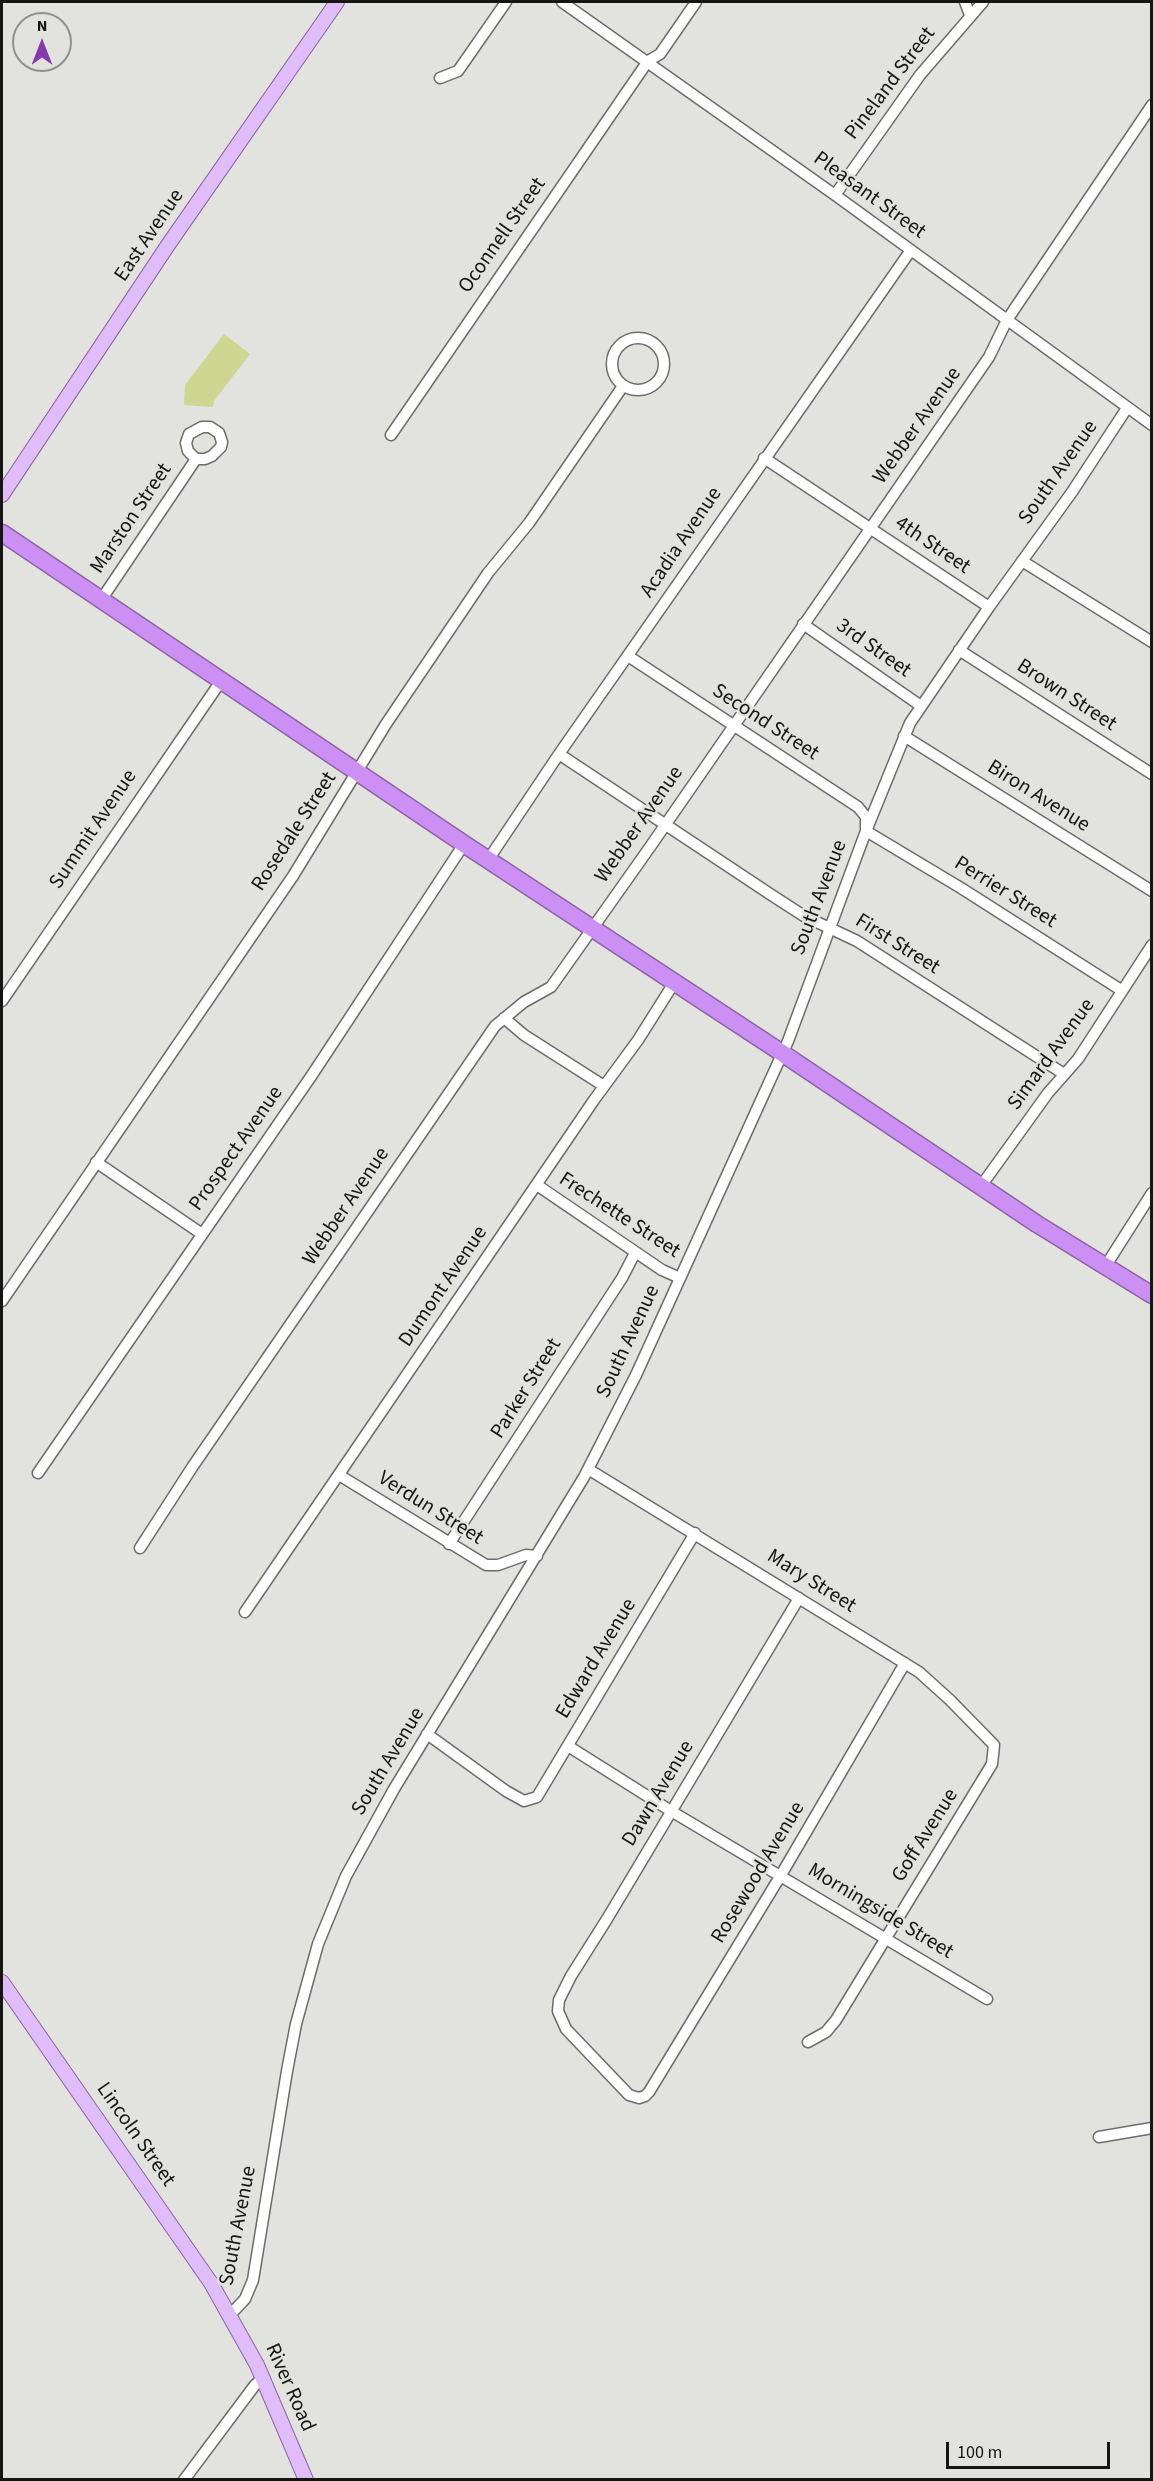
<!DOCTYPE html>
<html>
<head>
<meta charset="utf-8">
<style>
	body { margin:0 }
	#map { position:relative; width:1153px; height:2481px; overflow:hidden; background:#e2e3de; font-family:"Source Sans 3",sans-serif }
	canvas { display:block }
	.frame { position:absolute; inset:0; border:3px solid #151514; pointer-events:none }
	.north { position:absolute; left:12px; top:12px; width:60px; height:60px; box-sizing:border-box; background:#e2e3de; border:2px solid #90918d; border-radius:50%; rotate:0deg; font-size:16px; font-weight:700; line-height:24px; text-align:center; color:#151514 }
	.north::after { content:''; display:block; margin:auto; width:21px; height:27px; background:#843bad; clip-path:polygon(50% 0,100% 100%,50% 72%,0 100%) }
	.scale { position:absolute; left:946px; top:2442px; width:164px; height:27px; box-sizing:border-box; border:3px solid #151514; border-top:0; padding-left:8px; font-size:18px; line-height:21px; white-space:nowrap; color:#151514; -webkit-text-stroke:4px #e2e3de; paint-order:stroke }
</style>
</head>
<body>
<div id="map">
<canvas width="1153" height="2481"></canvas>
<div class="frame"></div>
<div class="north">N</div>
<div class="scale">100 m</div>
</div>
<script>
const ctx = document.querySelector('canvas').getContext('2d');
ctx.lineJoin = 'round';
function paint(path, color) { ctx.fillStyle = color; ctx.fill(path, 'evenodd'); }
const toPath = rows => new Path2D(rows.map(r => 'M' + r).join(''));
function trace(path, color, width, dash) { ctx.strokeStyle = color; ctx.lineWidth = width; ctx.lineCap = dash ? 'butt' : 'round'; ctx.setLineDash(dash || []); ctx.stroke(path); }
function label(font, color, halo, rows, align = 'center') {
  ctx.font = font + ' "Source Sans 3",sans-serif'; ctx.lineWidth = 5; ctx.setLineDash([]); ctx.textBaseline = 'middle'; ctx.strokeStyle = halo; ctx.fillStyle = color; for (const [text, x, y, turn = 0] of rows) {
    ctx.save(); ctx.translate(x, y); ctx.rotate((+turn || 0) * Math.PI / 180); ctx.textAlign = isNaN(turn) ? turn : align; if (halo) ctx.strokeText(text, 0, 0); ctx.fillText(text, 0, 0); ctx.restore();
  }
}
paint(toPath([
	[224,334,250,354,214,401,213,407,184,405,185,385]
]), '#ced691');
const minor = toPath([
	[562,2,835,195,1152,425],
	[965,2,970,15],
	[440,78,458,71,506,2],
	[835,195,920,75,983,2],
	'612 364a26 26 0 1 1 52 0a26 26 0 1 1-52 0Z',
	[391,435,648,61,660,54,696,2],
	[764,458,989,607],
	[1022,561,1152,642],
	[101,600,196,459,205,459,212,456,221,447,222,442,219,433,210,427,202,427,189,434,186,443,188,451,196,459],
	[803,624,921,706],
	[959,650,1152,774],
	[628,656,858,807,866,817,866,831,961,888,1121,990],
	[904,736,1152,891],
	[559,754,773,896,804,916,857,941,1064,1074],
	[488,860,559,754,911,250],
	[2,1001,221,681],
	[504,1018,524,1035,604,1086],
	[96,1162,202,1234],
	[537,1185,662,1270,680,1278],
	[981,1186,1048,1093,1078,1059,1152,945],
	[1105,1267,1152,1193],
	[2,1301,293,876,386,724,488,573,529,523,623,386],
	[588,1469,919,1672,950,1700,994,1745,992,1764,836,2020,826,2032,808,2042],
	[38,1473,312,1075,464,844],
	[339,1475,486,1565,498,1565,526,1555,537,1556],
	[449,1544,622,1278,635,1253],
	[140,1548,193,1466,495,1026,524,1002,551,987,650,847,989,357,1007,320,1152,105],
	[799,1598,607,1919,571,1976,559,2000,558,2011,566,2029,629,2095,639,2098,645,2096,649,2092,781,1875,905,1663],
	[245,1612,594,1100,638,1040,674,983],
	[427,1734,506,1791,524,1801,537,1797,695,1533],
	[568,1746,671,1811,987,1999],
	[1099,2137,1152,2128],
	[230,2315,245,2299,253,2280,287,2071,296,2024,318,1944,346,1876,394,1789,584,1477,636,1375,788,1041,866,831,910,723,989,607,1072,492,1127,408],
	[184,2480,255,2385,263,2378]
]);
const major = toPath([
	[2,495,168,245,337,2],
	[2,1982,211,2283,257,2365,306,2480]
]);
const highway = toPath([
	[2,533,464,844,782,1053,1037,1224,1152,1295]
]);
trace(minor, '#6c6d69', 13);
trace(major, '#8c64a5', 16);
trace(highway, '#8c64a5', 19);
trace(minor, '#fff', 10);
trace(major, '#e0bcf8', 14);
trace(highway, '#cc8ff3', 16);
label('21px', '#151514', '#e2e3de', [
	["Pineland Street",891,84,-53],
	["Pleasant Street",869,196,36],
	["East Avenue",150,236,-56],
	["Oconnell Street",503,236,-55],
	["Webber Avenue",918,426,-55],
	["South Avenue",1059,473,-55],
	["Marston Street",132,519,-56],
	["Acadia Avenue",682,543,-56],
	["4th Street",932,546,34],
	["3rd Street",873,649,35],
	["Brown Street",1066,696,33],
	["Second Street",765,723,33],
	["Biron Avenue",1038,797,32],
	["Webber Avenue",640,825,-55],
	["Summit Avenue",94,830,-56],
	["Rosedale Street",295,832,-57],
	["Perrier Street",1005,893,32],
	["South Avenue",820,898,-69],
	["First Street",897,945,32],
	["Simard Avenue",1052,1055,-54],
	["Prospect Avenue",237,1149,-55],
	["Webber Avenue",347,1207,-56],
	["Frechette Street",619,1216,33],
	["Dumont Avenue",444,1287,-56],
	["South Avenue",629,1342,-65],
	["Parker Street",527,1389,-58],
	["Verdun Street",430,1509,32],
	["Mary Street",811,1582,32],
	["Edward Avenue",597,1659,-59],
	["South Avenue",389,1762,-59],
	["Dawn Avenue",659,1794,-59],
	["Goff Avenue",926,1836,-58],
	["Rosewood Avenue",759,1873,-59],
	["Morningside Street",880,1912,31],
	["Lincoln Street",135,2135,55],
	["South Avenue",239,2226,-79],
	["River Road",289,2388,66]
]);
</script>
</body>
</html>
